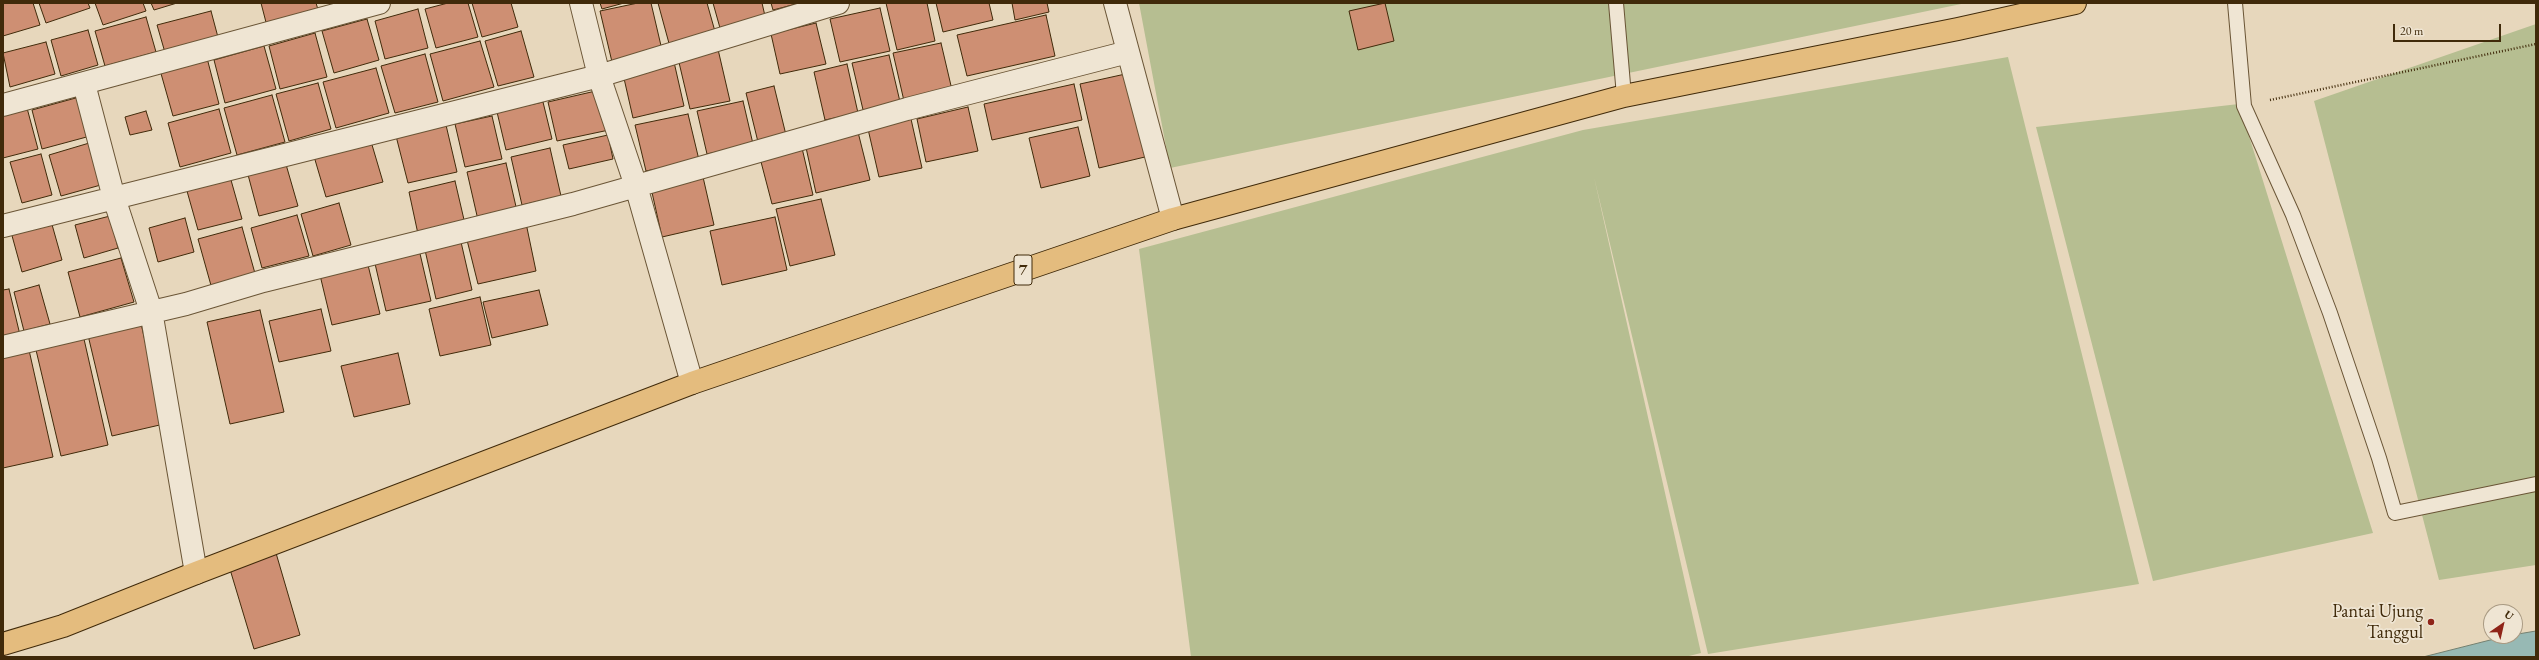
<!DOCTYPE html>
<html>
<head>
<meta charset="utf-8">
<style>
	body { margin:0 }
	#map { position:relative; width:2539px; height:660px; overflow:hidden; background:#e7d7bc; font-family:"EB Garamond",serif }
	canvas { display:block }
	.frame { position:absolute; inset:0; border:4px solid #402a0a; pointer-events:none }
	.north { position:absolute; left:2483px; top:604px; width:40px; height:40px; box-sizing:border-box; background:#efe5d3; border:1px solid #a99a83; border-radius:50%; rotate:34deg; font-size:11px; font-weight:700; line-height:16px; text-align:center; color:#402a0a }
	.north::after { content:''; display:block; margin:auto; width:14px; height:18px; background:#8f2418; clip-path:polygon(50% 0,100% 100%,50% 72%,0 100%) }
	.scale { position:absolute; left:2393px; top:24px; width:108px; height:18px; box-sizing:border-box; border:2px solid #402a0a; border-top:0; padding-left:5px; font-size:12px; line-height:14px; white-space:nowrap; color:#402a0a; -webkit-text-stroke:3px #efe5d3; paint-order:stroke }
</style>
</head>
<body>
<div id="map">
<canvas width="2539" height="660"></canvas>
<div class="frame"></div>
<div class="north">U</div>
<div class="scale">20 m</div>
</div>
<script>
const ctx = document.querySelector('canvas').getContext('2d');
ctx.lineJoin = 'round';
function paint(path, color) { ctx.fillStyle = color; ctx.fill(path, 'evenodd'); }
const toPath = rows => new Path2D(rows.map(r => 'M' + r).join(''));
function trace(path, color, width, dash) { ctx.strokeStyle = color; ctx.lineWidth = width; ctx.lineCap = dash ? 'butt' : 'round'; ctx.setLineDash(dash || []); ctx.stroke(path); }
function label(font, color, halo, rows, align = 'center') {
  ctx.font = font + ' "EB Garamond",serif'; ctx.lineWidth = 3.5; ctx.setLineDash([]); ctx.textBaseline = 'middle'; ctx.strokeStyle = halo; ctx.fillStyle = color; for (const [text, x, y, turn = 0] of rows) {
    ctx.save(); ctx.translate(x, y); ctx.rotate((+turn || 0) * Math.PI / 180); ctx.textAlign = isNaN(turn) ? turn : align; if (halo) ctx.strokeText(text, 0, 0); ctx.fillText(text, 0, 0); ctx.restore();
  }
}
paint(toPath([
	[1139,3,1966,3,1170,168],
	[2536,24,2536,565,2439,580,2314,101],
	[2008,57,2139,584,1708,654,1594,177,1701,653,1685,657,1191,657,1139,249,1583,130],
	[2239,104,2373,533,2153,581,2036,127]
]), '#b6be91');
const water = toPath([
	[2536,631,2536,657,2423,657,2506,636,2536,631]
]);
paint(water, '#97b9b4');
trace(water, '#748070', 1);
const building = toPath([
	[3,3,33,3,40,25,3,36,3,3],
	[39,3,88,3,90,8,46,23,39,3],
	[95,3,143,3,146,11,103,25,95,3],
	[151,3,177,3,154,10,151,3],
	[261,3,316,3,320,16,268,30,261,3],
	[448,3,468,3,478,37,436,48,425,9,448,3],
	[472,3,511,3,518,27,482,37,472,3],
	[600,3,624,3,602,9,600,3],
	[638,3,651,3,662,50,612,62,600,11,638,3],
	[658,3,707,3,716,35,670,47,658,3],
	[713,3,762,3,765,16,720,28,713,3],
	[771,3,800,3,773,10,771,3],
	[886,3,927,3,935,41,897,50,886,3],
	[936,3,989,3,993,20,943,32,936,3],
	[1012,3,1047,3,1049,12,1015,20,1012,3],
	[1385,3,1394,41,1358,50,1349,11,1385,3],
	[880,8,890,51,840,62,830,19,880,8],
	[418,9,428,48,385,59,375,21,418,9],
	[211,11,219,41,166,56,157,25,211,11],
	[1046,15,1055,56,967,76,957,35,1046,15],
	[146,17,156,52,105,66,95,31,146,17],
	[367,19,379,60,334,73,322,31,367,19],
	[816,23,826,64,780,74,771,34,816,23],
	[88,30,98,65,61,76,51,40,88,30],
	[521,31,534,77,498,86,485,41,521,31],
	[315,33,327,77,280,89,269,46,315,33],
	[480,41,494,87,443,101,430,54,480,41],
	[46,42,55,74,10,87,3,53,46,42],
	[941,43,952,90,904,101,893,53,941,43],
	[717,45,730,101,690,109,677,54,717,45],
	[264,46,276,89,225,103,214,60,264,46],
	[425,54,438,102,395,113,381,66,425,54],
	[889,55,901,106,864,114,852,63,889,55],
	[207,58,219,104,173,116,160,70,207,58],
	[674,62,684,106,633,118,623,74,674,62],
	[847,64,858,113,825,120,814,72,847,64],
	[376,68,389,113,336,128,323,82,376,68],
	[1130,73,1149,156,1099,168,1080,84,1130,73],
	[318,83,331,129,289,141,276,94,318,83],
	[1074,84,1082,120,992,140,984,104,1074,84],
	[774,86,786,135,758,142,746,93,774,86],
	[600,90,609,130,557,141,548,102,600,90],
	[272,95,285,142,237,155,224,108,272,95],
	[83,96,94,135,42,149,32,110,83,96],
	[743,101,753,144,707,154,697,111,743,101],
	[543,102,552,139,506,150,497,112,543,102],
	[968,107,978,151,926,162,917,119,968,107],
	[27,108,38,149,3,158,3,114,27,108],
	[219,109,231,153,180,167,168,123,219,109],
	[146,111,152,130,130,135,125,117,146,111],
	[688,114,699,160,646,171,635,125,688,114],
	[492,116,502,159,465,167,455,124,492,116],
	[911,119,922,168,879,177,868,129,911,119],
	[446,125,457,172,408,183,396,136,446,125],
	[1078,127,1090,176,1041,188,1029,138,1078,127],
	[858,132,870,180,816,193,805,143,858,132],
	[608,135,613,159,569,169,563,145,608,135],
	[370,138,383,182,326,197,313,153,370,138],
	[96,141,108,183,61,196,49,155,96,141],
	[550,148,561,196,522,205,511,157,550,148],
	[802,148,813,195,772,204,760,158,802,148],
	[41,154,52,195,22,203,10,162,41,154],
	[285,161,298,206,259,216,247,171,285,161],
	[506,163,517,211,478,220,467,172,506,163],
	[229,173,242,219,198,230,185,184,229,173],
	[703,177,714,225,662,237,651,188,703,177],
	[455,181,465,224,418,234,409,192,455,181],
	[821,199,835,255,790,266,776,209,821,199],
	[339,203,351,245,313,256,301,214,339,203],
	[297,215,309,256,262,268,251,228,297,215],
	[110,216,118,248,84,258,75,225,110,216],
	[775,217,787,270,722,285,710,231,775,217],
	[185,218,194,252,158,262,149,228,185,218],
	[51,221,62,260,22,272,11,232,51,221],
	[526,223,536,271,478,284,466,236,526,223],
	[242,227,256,277,212,289,198,239,242,227],
	[461,242,472,290,436,299,425,250,461,242],
	[418,245,431,301,386,311,373,255,418,245],
	[121,258,134,302,80,317,68,272,121,258],
	[367,261,380,314,332,325,319,271,367,261],
	[39,285,50,324,24,331,14,292,39,285],
	[9,289,20,335,3,338,3,290,9,289],
	[539,290,548,325,492,338,483,302,539,290],
	[480,297,491,345,440,356,429,309,480,297],
	[321,309,331,351,279,362,269,321,321,309],
	[260,310,284,412,230,424,207,322,260,310],
	[140,319,164,424,112,436,87,331,140,319],
	[84,339,108,445,61,456,36,350,84,339],
	[29,350,53,457,3,468,3,355,29,350],
	[398,353,410,404,354,417,341,366,398,353],
	[276,553,300,635,254,649,229,566,276,553]
]);
paint(building, '#ce8f73');
trace(building, '#402a0a', 1);
const service = toPath([
	[1616,3,1624,96],
	[2235,3,2244,106,2293,215,2330,313,2379,458,2395,513,2536,484]
]);
const minor = toPath([
	[581,3,599,76,636,186,692,383],
	[1115,3,1173,219],
	[84,84,114,198,151,311,196,573],
	[3,105,379,3],
	[3,226,599,76,838,3],
	[3,347,186,304,263,281,573,204,907,109,1128,52]
]);
const trunk = toPath([
	[3,644,63,626,196,573,692,383,1173,219,1624,96,1958,29,2075,3]
]);
trace(service, '#6a5536', 16);
trace(minor, '#6a5536', 24);
trace(trunk, '#402a0a', 24);
trace(toPath([
	[2270,100,2536,44]
]), '#402a0a', 2.5, [1, 2]);
trace(service, '#efe5d3', 14);
trace(minor, '#efe5d3', 22);
trace(trunk, '#e4bc7e', 22);
for (const [x, y, r, color] of [
	[2431,622,4,"#8f2418"]
]) { const dot = new Path2D(); dot.arc(x, y, r, 0, 2 * Math.PI); ctx.fillStyle = color; ctx.fill(dot); trace(dot, '#efe5d3', 1.5); }
for (const [x, y, w] of [
	[1023,270,18]
]) { const box = new Path2D(); box.roundRect(x - w / 2, y - 15, w, 30, 3); ctx.fillStyle = '#efe5d3'; ctx.fill(box); trace(box, '#402a0a', 1); }
label('bold 17px', '#402a0a', null, [
	["7",1023,270]
]);
label('18px', '#402a0a', '#efe5d3', [
	["Pantai Ujung",2423,612],
	["Tanggul",2423,633]
], 'right');
</script>
</body>
</html>
